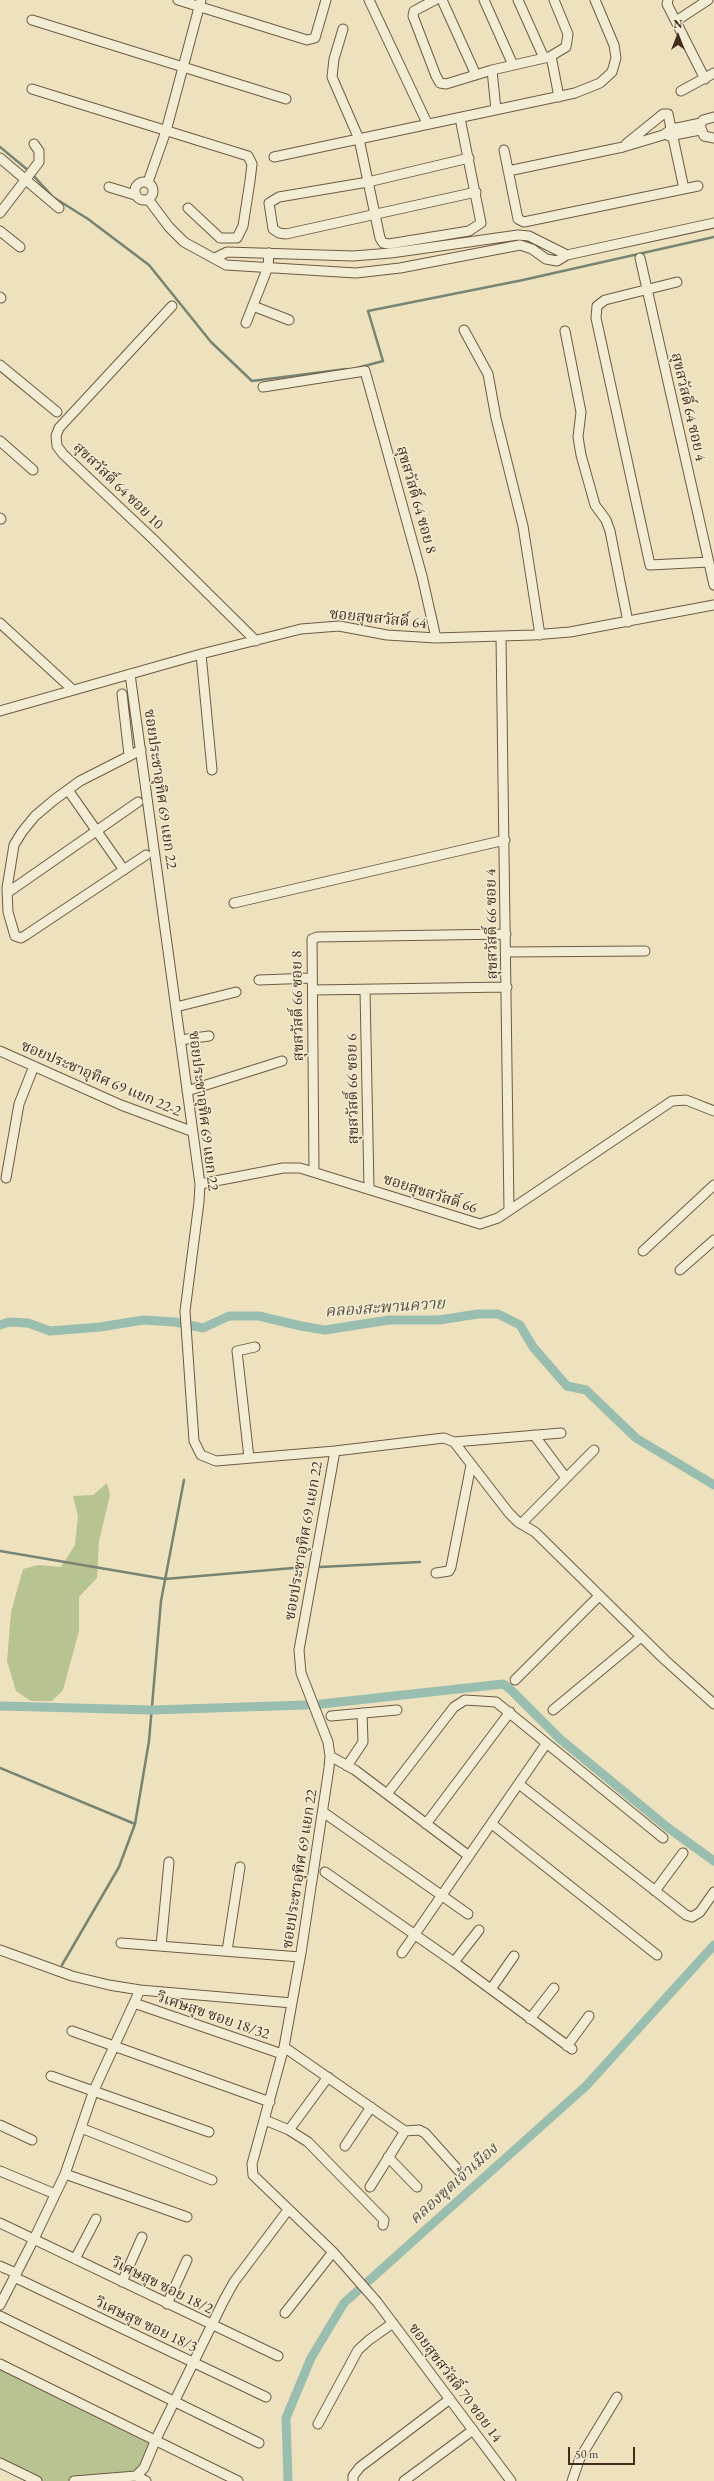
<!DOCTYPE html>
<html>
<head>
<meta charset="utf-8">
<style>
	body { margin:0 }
	#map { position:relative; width:714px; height:2481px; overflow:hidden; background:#ede2bd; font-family:"EB Garamond",serif }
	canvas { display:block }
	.north { position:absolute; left:658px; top:16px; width:40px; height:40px; -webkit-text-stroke:3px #f3ecd4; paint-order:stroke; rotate:0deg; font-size:11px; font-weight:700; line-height:16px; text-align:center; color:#432c1b }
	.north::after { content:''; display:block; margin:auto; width:14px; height:18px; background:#432c1b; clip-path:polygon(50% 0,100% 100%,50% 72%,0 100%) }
	.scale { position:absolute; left:568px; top:2447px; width:67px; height:18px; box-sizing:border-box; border:2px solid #432c1b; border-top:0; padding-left:5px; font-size:12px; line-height:14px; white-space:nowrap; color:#432c1b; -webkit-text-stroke:3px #f3ecd4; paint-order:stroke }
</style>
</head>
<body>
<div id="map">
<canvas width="714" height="2481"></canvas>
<div class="north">N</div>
<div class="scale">50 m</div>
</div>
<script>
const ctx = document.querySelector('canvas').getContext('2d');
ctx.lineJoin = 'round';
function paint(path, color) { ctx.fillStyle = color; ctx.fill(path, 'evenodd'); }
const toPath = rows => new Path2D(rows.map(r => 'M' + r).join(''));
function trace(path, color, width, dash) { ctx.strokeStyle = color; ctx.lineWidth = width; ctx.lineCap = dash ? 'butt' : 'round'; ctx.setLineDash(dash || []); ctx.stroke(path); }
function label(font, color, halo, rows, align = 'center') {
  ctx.font = font + ' "EB Garamond","Noto Serif Thai",serif'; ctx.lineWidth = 3; ctx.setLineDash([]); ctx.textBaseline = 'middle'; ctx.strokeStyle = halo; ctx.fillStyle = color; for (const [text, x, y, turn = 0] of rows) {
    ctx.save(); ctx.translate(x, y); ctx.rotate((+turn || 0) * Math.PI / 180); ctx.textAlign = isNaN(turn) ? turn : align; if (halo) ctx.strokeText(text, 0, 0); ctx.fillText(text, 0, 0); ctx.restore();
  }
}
paint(toPath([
	[107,1483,110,1495,99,1541,97,1578,79,1597,79,1631,63,1690,52,1701,31,1701,16,1691,7,1661,11,1612,23,1569,38,1565,61,1567,75,1545,78,1516,73,1496,93,1495],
	[0,2364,156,2439,136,2476,74,2481,37,2481,0,2463]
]), '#b8c392');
trace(toPath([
	[0,147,29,171],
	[32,174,53,197,88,219,149,265,211,342,252,381,346,369],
	[353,369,383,361,368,311,523,280,714,237],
	[0,1551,165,1579,305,1567],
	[320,1567,420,1562],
	[0,1768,135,1824],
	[62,1965,119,1867,135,1824,149,1741,161,1601,184,1480]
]), '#778474', 2.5);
trace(toPath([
	[0,1325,9,1322,28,1323,50,1331,100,1327,143,1320,175,1322,203,1328,229,1316,259,1316,301,1326,325,1330,389,1320,439,1320,478,1314,498,1314,520,1325,533,1347,567,1386,586,1390,636,1438,714,1485],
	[321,1704,503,1684,510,1689,560,1739,667,1827,714,1861],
	[0,1706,152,1710,306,1705],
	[288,2481,286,2418,311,2358,344,2303,586,2086,714,1945]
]), '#99beb0', 9);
const minor = toPath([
	[178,0,307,40,315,38,326,0],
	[369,0,427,123],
	[435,0,414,11,413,16,436,76,440,83,446,84,492,70,496,110],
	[442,0,476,75],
	[484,0,513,65],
	[518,0,544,58],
	[554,0,568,34,566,47,551,56,559,97],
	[668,0,667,4,705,79],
	[32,20,286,99],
	[676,21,708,0],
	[343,29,334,59,332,77,359,139,380,238,383,243,389,244,469,231,481,223,460,118],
	[492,70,549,57],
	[32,89,248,156,252,164,250,181,243,226,237,238,220,238,188,208],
	[681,91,714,73],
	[714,117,703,120,700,126,704,136,714,138],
	[669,136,700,130],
	[626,144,663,114,668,114,684,189],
	[504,150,518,219,524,222,698,186],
	[274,157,575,93,600,83,612,72,616,58,614,45,595,0],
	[0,158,59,208],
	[469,158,368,182,279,197,269,203,273,229,279,233,286,234,476,192],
	[508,171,623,147,663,135,672,129,701,123],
	'135 191a9 9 0 1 1 18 0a9 9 0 1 1-18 0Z',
	[148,182,166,131,201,0],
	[109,187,135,195],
	[148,199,169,227,184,242,226,265,356,273,400,268,520,245,532,249,546,259,557,261,567,255,714,223],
	[0,213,39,162,39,151,34,144],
	[0,231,20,247],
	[215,258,227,252,353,256,391,253,518,235,529,236,567,255],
	[640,258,714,585],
	[677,282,605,300,597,306,596,318,650,565,709,562],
	[0,297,1,298],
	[172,306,59,428,56,436,57,446,63,454,153,539,256,641],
	[253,306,289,320],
	[246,323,268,267,269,253],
	[464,330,488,374,496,418,523,526,540,635],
	[565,331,581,412,578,437,581,455,595,505,606,520,610,531,628,622],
	[0,365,57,412],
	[263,387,365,371,422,576,436,638],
	[0,441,33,470],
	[0,518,1,519],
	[0,623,73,690],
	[501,637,509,1210],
	[201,654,212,770],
	[130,674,200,1184,199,1202,185,1311,194,1441,201,1455,216,1461,335,1451,299,1650,301,1673,328,1742,330,1756,329,1768,301,1953,284,2047,252,2164,253,2175,333,2252,377,2302,511,2481],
	[122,694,129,755],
	[0,711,201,654,301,629,339,626,387,635,436,638,533,635,570,632,714,605],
	[141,750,80,781,54,800,35,816,22,832,14,845,7,888,8,912,15,936,21,938,26,935,146,855],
	[68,790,124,870],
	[7,893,138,802],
	[234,903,505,840],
	[506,952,645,951],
	[259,980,312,978],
	[313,990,507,987],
	[365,990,369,1188],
	[176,1007,236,992],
	[180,1040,209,1036],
	[0,1051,121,1105,191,1131],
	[187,1091,282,1061],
	[314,1171,312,939,317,937,506,934],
	[6,1178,19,1104,34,1066],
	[200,1184,283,1168,300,1168,480,1224,498,1218,672,1101,686,1100,714,1111],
	[643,1251,714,1185],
	[680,1270,714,1240],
	[534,1435,566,1478],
	[454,1442,561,1433],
	[335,1451,444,1438,454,1442,509,1513,518,1522,535,1532,665,1660,714,1704],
	[249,1458,237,1351,255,1347],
	[521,1524,594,1450],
	[436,1573,449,1571,451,1567,471,1465],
	[515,1680,599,1596],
	[553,1710,641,1637],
	[331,1716,397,1710],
	[330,1756,355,1770,469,1856],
	[347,1766,363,1742,362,1713],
	[519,1784,686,1915,692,1917,700,1912,714,1892],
	[387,1794,454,1707,465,1700,496,1702,663,1838],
	[323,1812,468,1914],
	[426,1824,510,1712],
	[492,1824,657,1955],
	[325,1872,454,1962,572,2049],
	[655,1891,683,1853],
	[121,1943,300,1957],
	[161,1946,169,1862],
	[0,1950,72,1976,109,1985,140,1990,292,2003],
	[227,1951,240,1867],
	[402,1953,546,1744],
	[454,1962,479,1930],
	[491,1989,514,1956],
	[134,2003,282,2054],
	[530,2019,554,1988],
	[72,2031,270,2102],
	[567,2046,589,2016],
	[284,2047,399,2127,405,2131,419,2130,425,2133,459,2171],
	[51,2076,209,2132],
	[265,2120,289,2130,308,2142,384,2220,383,2225],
	[0,2125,32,2140],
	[81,2128,212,2180],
	[289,2130,328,2077],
	[345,2146,371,2107],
	[388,2157,417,2187],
	[0,2171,55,2194],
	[65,2174,187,2217],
	[370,2187,405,2131],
	[0,2223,278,2356],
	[75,2259,96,2219],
	[0,2266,16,2273],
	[14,2277,266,2397],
	[122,2282,142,2237],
	[167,2304,187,2260],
	[0,2305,34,2239,65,2174,94,2090,140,1990],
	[285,2313,333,2252],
	[0,2316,259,2443],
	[0,2364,238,2481],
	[318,2424,358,2350,369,2340,393,2323],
	[0,2463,37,2481],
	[136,2476,146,2481],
	[74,2481,136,2476,144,2468,156,2439,224,2300,234,2282,288,2210],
	[353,2481,353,2476,360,2467,450,2399],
	[404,2481,473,2430],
	[572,2481,580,2458,617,2397]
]);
trace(minor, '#6e5a44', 11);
trace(minor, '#f3ecd4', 9);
label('15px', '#432c1b', '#f3ecd4', [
	["สุขสวัสดิ์ 64 ซอย 4",688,407,77],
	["สุขสวัสดิ์ 64 ซอย 10",118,486,44],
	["สุขสวัสดิ์ 64 ซอย 8",416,500,74],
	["ซอยสุขสวัสดิ์ 64",378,619,6],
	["ซอยประชาอุทิศ 69 แยก 22",160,789,82],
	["สุขสวัสดิ์ 66 ซอย 4",492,924,-91],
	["สุขสวัสดิ์ 66 ซอย 8",298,1006,-91],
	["ซอยประชาอุทิศ 69 แยก 22-2",101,1079,23],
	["สุขสวัสดิ์ 66 ซอย 6",353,1089,-91],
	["ซอยประชาอุทิศ 69 แยก 22",203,1111,83],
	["ซอยสุขสวัสดิ์ 66",430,1194,18],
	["ซอยประชาอุทิศ 69 แยก 22",304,1541,-80],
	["ซอยประชาอุทิศ 69 แยก 22",300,1869,-81],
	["วิเศษสุข ซอย 18/32",213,2016,19],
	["วิเศษสุข ซอย 18/2",162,2286,26],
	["วิเศษสุข ซอย 18/3",146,2325,25],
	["ซอยสุขสวัสดิ์ 70 ซอย 14",455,2383,53]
]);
label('italic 16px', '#585040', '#f3ecd4', [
	["คลองสะพานควาย",385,1308,-4],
	["คลองขุดเจ้าเมือง",454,2184,-42]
]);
</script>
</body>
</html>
